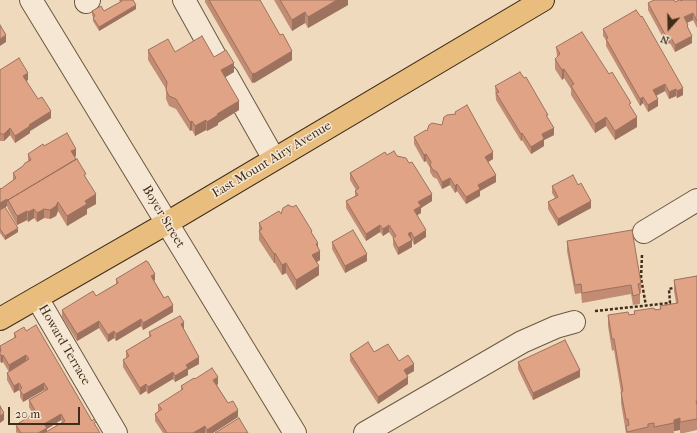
<!DOCTYPE html>
<html>
<head>
<meta charset="utf-8">
<style>
	body { margin:0 }
	#map { position:relative; width:697px; height:433px; overflow:hidden; background:#efdabd; font-family:"IM FELL French Canon",serif }
	canvas { display:block }
	.north { position:absolute; left:649px; top:8px; width:40px; height:40px; -webkit-text-stroke:3px #f5e7d4; paint-order:stroke; rotate:200deg; font-size:11px; font-weight:700; line-height:16px; text-align:center; color:#3f2d17 }
	.north::after { content:''; display:block; margin:auto; width:14px; height:18px; background:#3f2d17; clip-path:polygon(50% 0,100% 100%,50% 72%,0 100%) }
	.scale { position:absolute; left:8px; top:407px; width:72px; height:18px; box-sizing:border-box; border:2px solid #3f2d17; border-top:0; padding-left:5px; font-size:12px; line-height:14px; white-space:nowrap; color:#3f2d17; -webkit-text-stroke:3px #f5e7d4; paint-order:stroke }
</style>
</head>
<body>
<div id="map">
<canvas width="697" height="433"></canvas>
<div class="north">N</div>
<div class="scale">20 m</div>
</div>
<script>
const ctx = document.querySelector('canvas').getContext('2d');
ctx.lineJoin = 'round';
const toPath = rows => new Path2D(rows.map(r => 'M' + r).join(''));
function trace(path, color, width, dash) { ctx.strokeStyle = color; ctx.lineWidth = width; ctx.lineCap = dash ? 'butt' : 'round'; ctx.setLineDash(dash || []); ctx.stroke(path); }
function paint(path, color) { ctx.fillStyle = color; ctx.fill(path, 'evenodd'); }
function label(font, color, halo, rows, align = 'center') {
  ctx.font = font + ' "IM FELL French Canon",serif'; ctx.lineWidth = 3; ctx.setLineDash([]); ctx.textBaseline = 'middle'; ctx.strokeStyle = halo; ctx.fillStyle = color; for (const [text, x, y, turn = 0] of rows) {
    ctx.save(); ctx.translate(x, y); ctx.rotate((+turn || 0) * Math.PI / 180); ctx.textAlign = isNaN(turn) ? turn : align; if (halo) ctx.strokeText(text, 0, 0); ctx.fillText(text, 0, 0); ctx.restore();
  }
}
const minor = toPath([
	[31,0,295,433],
	[184,0,219,63],
	[86,2,89,0],
	[227,76,274,159],
	[644,232,697,200],
	[37,298,116,433],
	[365,433,522,342,556,327,574,322]
]);
const major = toPath([
	[0,319,167,223,543,0]
]);
trace(minor, '#6b5840', 24);
trace(major, '#3f2d17', 24);
trace(toPath([
	[642,255,641,278,646,306],
	[595,311,670,303,669,289,677,287]
]), '#3f2d17', 2.5, [3, 2]);
trace(minor, '#f5e7d4', 22);
trace(major, '#e8bd7e', 22);
paint(toPath([
	[119,0,133,0,136,9,99,31,93,21,93,17,92,15,92,11,104,11,120,2],
	[205,0,260,0,292,60,254,83,254,82,252,83,205,2],
	[274,0,348,0,348,5,308,28,305,23,292,31],
	[679,0,697,0,697,28,693,20,687,23,692,43,675,52,670,43,667,45,648,10,648,3,675,2],
	[603,29,683,95,677,98,676,96,669,99,665,91,656,96,658,106,648,112,643,103,640,106,606,46,606,40,603,36],
	[556,47,631,107,637,127,615,140,606,126,595,133,571,95,571,89,564,78,562,80,555,69,555,59,557,57],
	[148,50,175,52,214,57,234,72,225,77,239,110,218,123,218,125,207,131,206,130,195,136,192,130,190,131,176,109,169,106,166,99,166,89,148,60],
	[0,70,28,80,26,81,51,118,30,131,30,133,15,143,10,135,4,141,0,141],
	[495,86,548,118,554,135,544,140,544,146,531,154,522,140,521,141,496,100],
	[455,112,493,159,488,162,496,182,480,191,480,196,466,204,457,191,455,193,450,185,442,189,437,179,433,177,430,172,430,168,426,161,424,162,414,144,414,137,442,125,455,114],
	[44,146,76,156,74,157,86,178,96,204,87,209,87,214,67,226,58,211,56,216,50,219,44,218,37,222,34,218,28,222,27,220,17,225,8,209,7,206,1,209,18,232,5,240,0,233,0,188,1,189,13,180,13,173,23,166,28,161,28,154],
	[387,155,397,156,432,201,421,208,421,213,417,215,426,237,414,245,412,240,412,247,398,255,393,245,393,238,389,232,383,236,380,232,366,241,346,208,346,201,355,196,355,191,356,190,350,180,350,173],
	[578,185,591,208,558,226,548,209,548,202,555,198,552,193,552,186],
	[281,214,312,234,318,246,320,260,317,262,319,275,296,290,286,273,282,275,275,263,274,263,259,240,259,223],
	[567,241,641,283,641,293,640,293,640,304,633,305,631,294,582,303,581,293,575,294,567,251],
	[332,242,367,261,345,273,332,249],
	[697,276,697,430,684,433,680,433,680,430,674,431,674,433,626,433,621,403,621,392,614,350,612,351,608,326,608,315,629,315,634,314,634,311,660,309,660,306,676,303,674,291,674,280],
	[116,279,155,280,154,281,173,312,143,330,141,326,116,341,114,338,108,342,99,328,77,341,62,317,62,310,96,296,116,284],
	[184,329,184,330,199,364,188,370,188,375,175,382,173,379,148,394,146,391,140,395,123,367,123,360,126,358,126,351,149,337,149,332],
	[26,331,92,421,100,433,17,433,16,432,16,425,33,414,29,407,29,400,45,391,44,390,23,402,20,397,20,392,19,390,14,393,7,380,7,373,9,372,3,362,1,363,0,361,0,346,14,338,14,333],
	[61,420,62,422,47,432,47,429],
	[374,352,399,361,414,371,407,375,408,384,378,404,350,361,350,354],
	[518,362,580,377,533,400,518,369],
	[195,379,218,384,217,385,228,403,238,417,213,433,163,433,155,421,155,414,158,411,158,405,181,391,181,386]
]), '#c18c73');
paint(toPath([
	[337,0,348,0,348,5,308,28,308,17],
	[136,5,136,9,99,31,99,27],
	[305,12,305,23,292,31,292,20],
	[693,13,693,20,684,24,684,17],
	[6,35,6,42,0,46,0,39],
	[670,36,670,43,667,45,667,38],
	[692,36,692,43,675,52,675,45],
	[292,51,292,60,254,83,254,74],
	[234,63,234,72,221,80,221,70],
	[564,69,564,78,562,80,562,70],
	[28,73,28,80,23,83,23,76],
	[254,73,254,82,252,83,252,74],
	[665,84,665,91,653,97,653,90],
	[683,88,683,95,677,98,677,91],
	[676,89,676,96,669,99,669,92],
	[643,97,643,103,640,106,640,99],
	[658,99,658,106,648,112,648,105],
	[239,101,239,110,218,123,218,125,207,131,207,122,217,114],
	[51,111,51,118,30,131,30,133,15,143,15,136,29,125],
	[606,117,606,126,595,133,595,124],
	[637,117,637,127,615,140,615,131],
	[206,120,206,130,195,136,195,126],
	[192,121,192,130,190,131,190,122],
	[10,128,10,135,4,141,4,134],
	[554,128,554,135,544,140,544,146,531,154,531,147,542,134],
	[522,133,522,140,521,141,521,134],
	[76,149,76,156,71,158,71,151],
	[493,152,493,159,485,164,485,157],
	[426,154,426,161,424,162,424,155],
	[496,175,496,182,480,191,480,196,466,204,466,197,478,185],
	[450,178,450,185,442,189,442,182],
	[457,184,457,191,455,193,455,186],
	[96,194,96,204,87,209,87,214,67,226,67,216,85,201],
	[432,194,432,201,421,208,421,213,414,217,414,210,418,202],
	[7,199,7,206,0,210,0,203],
	[591,201,591,208,558,226,558,219],
	[58,202,58,211,56,216,50,219,50,210],
	[34,209,34,218,28,222,28,212],
	[44,209,44,218,37,222,37,213],
	[27,211,27,220,17,225,17,216],
	[380,225,380,232,366,241,366,234],
	[389,225,389,232,383,236,383,229],
	[18,228,18,232,5,240,5,236],
	[426,230,426,237,414,245,414,238],
	[411,232,411,239,408,234],
	[412,240,412,247,398,255,398,248],
	[318,243,318,252,320,251,320,260,312,265,312,255,316,244],
	[275,253,275,263,274,263,274,254],
	[367,254,367,261,345,273,345,266],
	[286,263,286,273,282,275,282,265],
	[319,266,319,275,296,290,296,280],
	[155,274,155,280,151,283,151,276],
	[173,305,173,312,143,330,143,323],
	[141,319,141,326,116,341,116,334],
	[99,321,99,328,77,341,77,334],
	[184,322,184,329,181,331,181,324],
	[114,331,114,338,108,342,108,335],
	[3,355,3,362,1,363,1,356],
	[26,355,26,362,9,372,9,365],
	[199,357,199,364,188,370,188,375,175,382,175,376,186,365],
	[414,364,414,371,404,377,404,370],
	[580,370,580,377,533,400,533,393],
	[173,372,173,379,148,394,148,387],
	[218,377,218,384,213,387,213,380],
	[408,377,408,384,378,404,378,397],
	[19,383,19,390,14,393,14,386],
	[44,383,44,390,23,402,23,395],
	[146,384,146,391,140,395,140,388],
	[238,410,238,417,213,433,207,433,207,430],
	[4,413,4,420,0,423,0,416],
	[61,414,61,420,47,429,47,433,38,433,44,424],
	[680,418,680,430,674,431,674,420],
	[205,426,205,433,193,433]
]), '#9d725e');
const building = toPath([
	[121,0,133,0,136,5,99,27,93,18,95,16,92,11,101,6,104,11,122,1,121,0],
	[209,0,260,0,280,35,283,34,292,51,254,74,254,73,252,74,209,0],
	[280,0,337,0,308,17,305,12,292,20,280,0],
	[654,0,674,0,675,2,679,0,681,0,681,1,683,0,697,0,697,21,693,13,684,17,688,25,687,26,692,36,675,45,670,36,667,38,648,3,654,0],
	[636,10,641,17,642,16,683,88,677,91,676,89,669,92,665,84,653,90,658,99,648,105,643,97,640,99,606,39,608,38,603,29,636,10],
	[0,25,6,35,0,39,0,25],
	[582,32,609,74,612,72,631,103,629,104,637,117,615,131,606,117,595,124,571,86,574,84,564,69,562,70,555,59,560,54,556,47,582,32],
	[202,36,214,57,226,50,234,63,221,70,239,101,217,114,218,115,207,122,206,120,195,126,192,121,190,122,176,99,169,96,166,90,167,82,148,50,168,39,175,52,202,36],
	[19,58,28,73,23,76,38,99,42,97,51,111,29,125,30,126,15,136,10,128,4,134,0,134,0,70,19,58],
	[520,72,524,78,526,77,548,115,546,115,554,128,542,134,544,139,531,147,522,133,521,134,496,93,499,92,495,86,520,72],
	[467,105,493,152,485,157,496,175,478,185,480,189,466,197,457,184,455,186,450,178,442,182,437,172,433,170,430,165,431,162,426,154,424,155,414,137,426,130,427,131,429,125,432,123,442,125,444,117,447,115,456,114,455,112,467,105],
	[67,133,76,149,71,151,76,159,8,200,8,202,7,199,0,203,0,188,1,189,16,178,13,173,23,166,25,163,31,160,28,154,43,144,44,146,67,133],
	[394,151,397,156,406,158,409,163,412,162,432,194,418,202,421,206,414,210,426,230,414,238,411,232,409,233,408,234,412,240,398,248,393,238,396,236,389,225,383,229,380,225,366,234,346,201,358,195,355,191,359,188,350,173,385,152,387,155,394,151],
	[77,159,86,174,84,175,96,194,85,201,87,204,67,216,58,202,56,206,50,210,44,209,37,213,34,209,28,212,27,211,17,216,8,200,77,159],
	[573,175,578,185,581,183,591,201,558,219,548,202,558,197,552,186,573,175],
	[288,205,293,207,296,205,312,231,311,232,318,243,316,244,320,251,312,255,319,266,296,280,286,263,282,265,275,253,274,254,259,231,262,229,259,223,279,211,281,214,283,208,288,205],
	[5,207,18,228,5,236,0,229,0,210,5,207],
	[353,230,367,254,345,266,332,242,353,230],
	[632,230,641,283,638,284,640,294,633,296,631,285,582,293,581,284,575,285,567,241,632,230],
	[146,261,148,262,155,274,151,276,164,298,168,296,173,305,143,323,141,319,116,334,114,331,108,335,99,321,77,334,62,310,93,291,96,296,118,283,116,279,146,261],
	[697,276,697,401,696,401,697,405,697,419,680,422,680,418,674,420,674,423,654,427,654,423,648,424,648,427,627,432,626,426,629,425,628,419,626,419,621,392,623,391,614,339,612,339,608,315,628,312,629,315,635,314,634,311,654,308,655,310,661,309,660,306,678,303,674,280,697,276],
	[180,316,184,322,181,324,199,357,186,365,188,368,175,376,173,372,148,387,146,384,140,388,123,360,129,356,126,351,151,336,149,332,180,316],
	[36,325,92,421,94,419,96,422,94,423,100,433,44,433,65,421,61,414,44,424,47,428,38,433,21,433,16,425,36,412,29,400,48,389,44,383,23,395,20,390,22,388,19,383,14,386,7,373,29,359,26,355,9,365,3,355,1,356,0,354,0,351,1,351,0,346,16,337,14,333,24,327,26,331,36,325],
	[565,340,580,370,533,393,518,362,565,340],
	[368,342,374,352,388,344,399,361,408,355,414,364,404,370,408,377,378,397,350,354,368,342],
	[212,368,218,377,213,380,228,403,233,401,238,410,207,430,205,426,193,433,167,433,155,414,162,409,158,405,183,389,181,386,194,378,195,379,212,368],
	[0,406,4,413,0,416,0,406],
	[239,418,248,433,215,433,239,418]
]);
paint(building, '#e0a386');
trace(building, '#9d725e', 1);
label('13px', '#3f2d17', '#f5e7d4', [
	["East Mount Airy Avenue",272,160,-31],
	["Boyer Street",163,217,59],
	["Howard Terrace",64,345,60]
]);
</script>
</body>
</html>
